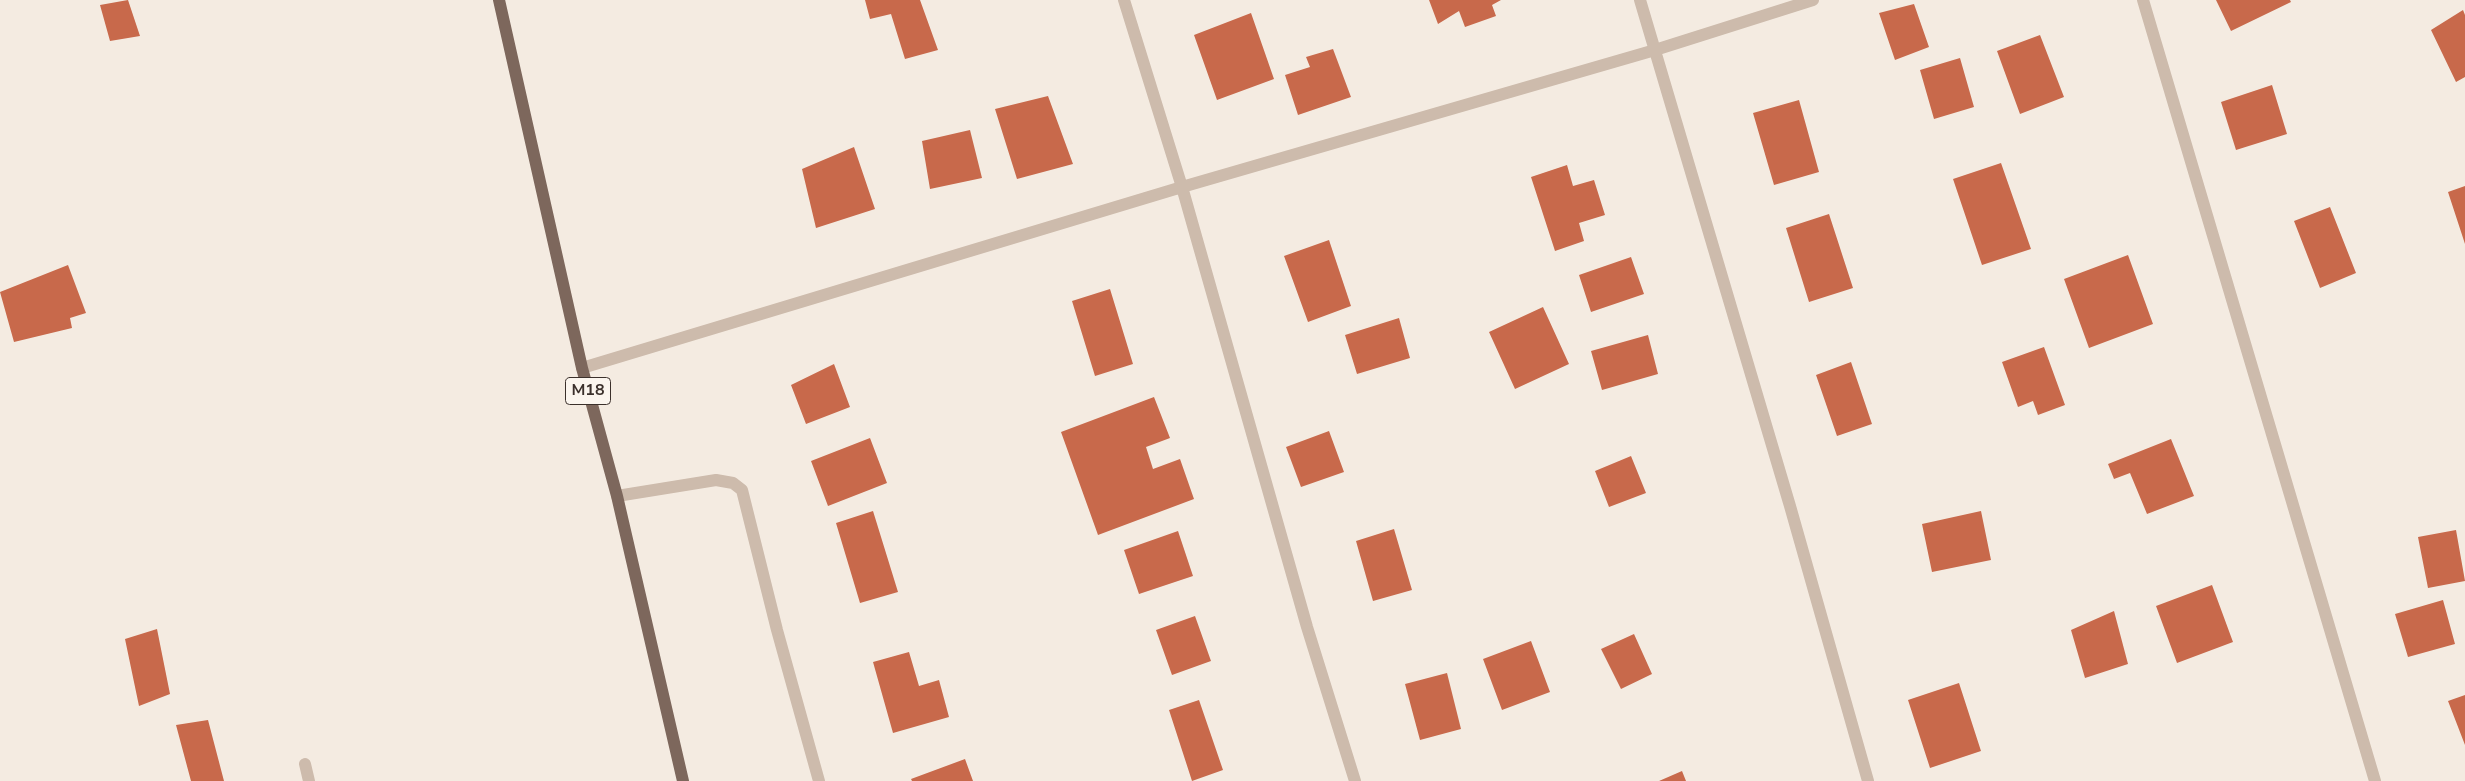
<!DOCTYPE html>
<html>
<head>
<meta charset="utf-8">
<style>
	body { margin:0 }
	canvas { display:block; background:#f4ebe1 }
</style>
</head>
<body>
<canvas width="2465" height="781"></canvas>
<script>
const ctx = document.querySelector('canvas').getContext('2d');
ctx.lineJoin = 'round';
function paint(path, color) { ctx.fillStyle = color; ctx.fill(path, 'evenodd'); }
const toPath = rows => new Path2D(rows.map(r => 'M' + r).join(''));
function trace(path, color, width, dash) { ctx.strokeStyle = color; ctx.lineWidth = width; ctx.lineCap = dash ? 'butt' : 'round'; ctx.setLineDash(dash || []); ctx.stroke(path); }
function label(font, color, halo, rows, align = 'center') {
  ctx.font = font + ' "Nunito Sans",sans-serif'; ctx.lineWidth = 4; ctx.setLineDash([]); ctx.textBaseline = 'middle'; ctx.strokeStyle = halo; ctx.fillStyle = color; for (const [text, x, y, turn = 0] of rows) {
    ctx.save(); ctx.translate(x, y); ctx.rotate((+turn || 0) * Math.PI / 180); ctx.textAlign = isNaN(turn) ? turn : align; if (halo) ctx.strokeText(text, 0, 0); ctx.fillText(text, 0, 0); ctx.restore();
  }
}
paint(toPath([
	[128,0,140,36,110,41,100,5],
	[865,0,920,0,938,50,905,59,891,14,870,19],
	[1429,0,1501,0,1492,5,1496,16,1465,27,1459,11,1438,24],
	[2216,0,2290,0,2291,2,2231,31],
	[1914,4,1929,47,1895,60,1879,13],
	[2463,10,2465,15,2465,77,2456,82,2431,30],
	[1251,13,1274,79,1217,100,1194,35],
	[2040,35,2064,97,2020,114,1997,51],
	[1333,49,1351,97,1298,115,1285,75,1310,67,1306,57],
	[1960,58,1974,107,1934,119,1920,70],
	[2272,85,2287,134,2236,150,2221,102],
	[1048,96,1073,164,1017,179,995,109],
	[1799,100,1819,172,1774,185,1753,113],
	[970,130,982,178,930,189,922,141],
	[854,147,875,209,816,228,802,169],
	[2001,163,2031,249,1982,265,1953,179],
	[1567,165,1573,186,1594,180,1605,215,1579,223,1584,241,1555,251,1531,177],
	[2465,186,2465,244,2448,192],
	[2330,207,2356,273,2320,288,2294,221],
	[1829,214,1853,288,1809,302,1786,228],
	[1329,240,1351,306,1308,322,1284,256],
	[2128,255,2153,324,2089,348,2064,279],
	[1631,257,1644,294,1591,312,1579,275],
	[68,265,86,313,70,318,72,328,14,342,0,292],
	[1110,289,1133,364,1095,376,1072,301],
	[1543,307,1569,364,1515,389,1489,332],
	[1399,318,1410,358,1357,374,1345,335],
	[1648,335,1658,374,1602,390,1591,351],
	[2044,347,2065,405,2038,415,2033,401,2018,407,2002,362],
	[1851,362,1872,424,1837,436,1816,375],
	[834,364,850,407,806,424,791,385],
	[1154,397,1170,438,1146,447,1153,469,1180,459,1194,499,1098,535,1061,432],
	[1329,431,1344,472,1301,487,1286,447],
	[870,438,887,483,828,506,811,461],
	[2171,439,2194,496,2147,514,2130,473,2114,479,2108,464],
	[1631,456,1646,493,1609,507,1595,471],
	[873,511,898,592,860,603,836,523],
	[1981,511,1991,560,1932,572,1922,524],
	[1394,529,1412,590,1373,601,1356,541],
	[2456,530,2465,581,2428,588,2418,537],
	[1178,531,1193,576,1139,594,1124,550],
	[2212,585,2233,642,2177,663,2156,606],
	[2443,600,2455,644,2408,657,2395,614],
	[2114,611,2128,664,2085,678,2071,630],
	[1195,616,1211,661,1172,675,1156,630],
	[157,629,170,694,139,706,125,639],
	[1634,634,1652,674,1621,689,1601,649],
	[1531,641,1550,692,1502,710,1483,659],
	[909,652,919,686,939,680,949,717,893,733,873,662],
	[1447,673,1461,729,1420,740,1405,684],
	[1959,683,1981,751,1930,768,1908,700],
	[2465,695,2465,745,2448,701],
	[1199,700,1223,770,1192,781,1169,710],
	[208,720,224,781,191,781,176,725],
	[965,759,973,781,912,781,911,779],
	[1682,771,1686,781,1659,781]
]), '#c8694b');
trace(toPath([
	[1124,0,1182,187,1307,627,1355,781],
	[1640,0,1790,506,1868,781],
	[2143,0,2375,781],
	[582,368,1182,187,1655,50,1813,0],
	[617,496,716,480,733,483,742,490,777,630,819,781],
	[305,764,309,781]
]), '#cdbbac', 12);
trace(toPath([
	[499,0,582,368,617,496,683,781]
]), '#7d675c', 12);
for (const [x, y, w] of [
	[588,391,45]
]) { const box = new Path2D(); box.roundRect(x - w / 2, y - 13.5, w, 27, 4); ctx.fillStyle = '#fbf5ee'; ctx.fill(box); trace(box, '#3b302b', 1); }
label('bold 16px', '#3b302b', null, [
	["M18",588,391]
]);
</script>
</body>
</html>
